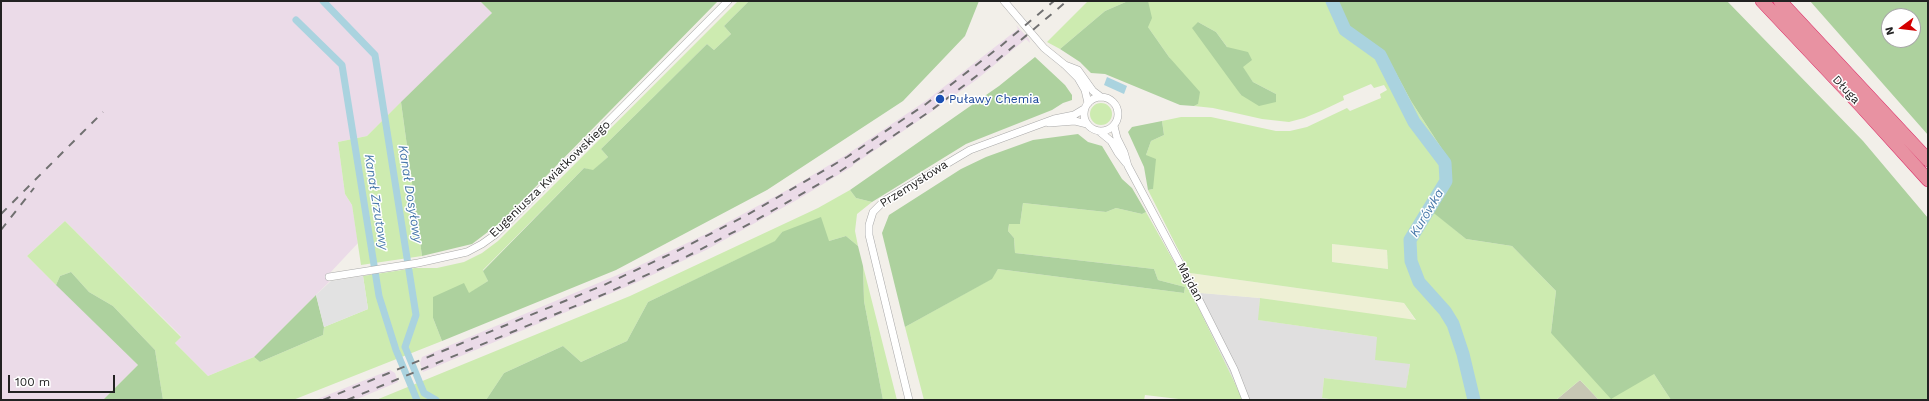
<!DOCTYPE html>
<html>
<head>
<meta charset="utf-8">
<style>
	body { margin:0 }
	#map { position:relative; width:1929px; height:401px; overflow:hidden; background:#f2efe9; font-family:"Work Sans",sans-serif }
	canvas { display:block }
	.frame { position:absolute; inset:0; border:2px solid #222; pointer-events:none }
	.north { position:absolute; left:1881px; top:8px; width:40px; height:40px; box-sizing:border-box; background:#fff; border:1px solid #a7a7a7; border-radius:50%; rotate:255deg; font-size:11px; font-weight:700; line-height:16px; text-align:center; color:#222 }
	.north::after { content:''; display:block; margin:auto; width:14px; height:18px; background:#d40000; clip-path:polygon(50% 0,100% 100%,50% 72%,0 100%) }
	.scale { position:absolute; left:8px; top:375px; width:107px; height:18px; box-sizing:border-box; border:2px solid #222; border-top:0; padding-left:5px; font-size:12px; line-height:14px; white-space:nowrap; color:#222; -webkit-text-stroke:3px #fff; paint-order:stroke }
</style>
</head>
<body>
<div id="map">
<canvas width="1929" height="401"></canvas>
<div class="frame"></div>
<div class="north">N</div>
<div class="scale">100 m</div>
</div>
<script>
const ctx = document.querySelector('canvas').getContext('2d');
ctx.lineJoin = 'round';
function paint(path, color) { ctx.fillStyle = color; ctx.fill(path, 'evenodd'); }
const toPath = rows => new Path2D(rows.map(r => 'M' + r).join(''));
function trace(path, color, width, dash) { ctx.strokeStyle = color; ctx.lineWidth = width; ctx.lineCap = dash ? 'butt' : 'round'; ctx.setLineDash(dash || []); ctx.stroke(path); }
function label(font, color, halo, rows, align = 'center') {
  ctx.font = font + ' "Work Sans",sans-serif'; ctx.lineWidth = 3; ctx.setLineDash([]); ctx.textBaseline = 'middle'; ctx.strokeStyle = halo; ctx.fillStyle = color; for (const [text, x, y, turn = 0] of rows) {
    ctx.save(); ctx.translate(x, y); ctx.rotate((+turn || 0) * Math.PI / 180); ctx.textAlign = isNaN(turn) ? turn : align; if (halo) ctx.strokeText(text, 0, 0); ctx.fillText(text, 0, 0); ctx.restore();
  }
}
paint(toPath([
	[1191,292,1260,298,1259,320,1377,337,1410,364,1406,389,1324,378,1322,398,1336,400,1243,400]
]), '#e0dfdf');
paint(toPath([
	[1,1,480,1,492,13,367,136,338,142,345,194,352,205,358,243,329,274,330,281,254,357,208,376,175,343,181,336,65,221,27,256,138,365,103,400,1,400],
	[1016,25,1029,39,1030,43,1026,39,976,80,924,117,853,165,853,166,795,201,706,250,633,284,423,372,420,363,422,357,634,268,704,235,789,189,846,155,927,100,1018,29],
	[390,370,395,373,398,382,355,400,315,400]
]), '#ebdbe8');
paint(toPath([
	[1580,380,1599,400,1556,400]
]), '#c7c7b4');
paint(toPath([
	[1332,244,1387,250,1388,269,1332,262],
	[1190,273,1404,303,1416,321,1260,298,1200,293]
]), '#eef0d5');
paint(toPath([
	[738,1,749,1,724,26,731,34,714,50,707,44,601,149,608,157,593,171,584,168,483,270,488,281,433,318,442,341,293,400,163,400,155,350,113,306,89,292,71,272,60,276,56,285,27,256,65,221,181,337,175,343,208,376,254,357,260,362,323,335,324,327,368,309,363,276,415,268,437,268,464,262,482,253,498,241],
	[1088,1,1128,1,1105,11,1060,49,1047,42],
	[1146,1,1337,1,1346,24,1384,51,1411,101,1449,160,1450,181,1430,209,1466,239,1512,246,1556,291,1551,333,1654,374,1671,400,1599,400,1580,380,1556,400,1336,400,1322,398,1324,378,1406,388,1410,364,1375,360,1377,337,1258,320,1260,298,1416,320,1404,303,1190,273,1148,190,1153,189,1146,155,1151,141,1164,135,1162,121,1181,117,1211,117,1276,131,1290,131,1307,127,1347,108,1350,111,1381,98,1380,94,1387,90,1384,85,1374,88,1371,84,1343,96,1344,100,1321,111,1304,118,1289,122,1262,119,1213,108,1194,106,1198,104,1169,57,1148,27,1148,1],
	[1198,22,1216,32,1253,82,1276,94,1241,95],
	[1332,244,1387,250,1388,269,1332,262],
	[401,102,422,256,361,265,352,205,345,194,338,142,367,136],
	'1090 114a11 11 0 1 1 22 0a11 11 0 1 1-22 0Z',
	[850,190,856,198,872,202,857,214,855,231,858,246,846,236,829,241,782,232,776,241,648,302,627,341,581,362,563,346,504,373,486,400,376,400,630,296,818,208],
	[1023,203,1106,212,1116,208,1142,214,1146,212,1191,292,1243,400,1187,400,1145,395,1144,400,924,400,905,327,991,279,998,269,1184,293,1185,287,1158,280,1154,269,1015,253,1014,238,1008,231,1009,224,1020,224],
	[863,266,897,400,883,400,864,301]
]), '#cdebb0');
paint(toPath([
	[480,1,718,1,501,222,472,244,422,256,401,102,492,13],
	[749,1,979,1,965,36,903,101,767,190,616,270,442,341,433,318,433,297,464,283,469,293,488,281,483,271,584,168,593,170,608,157,601,149,707,44,714,50,731,34,724,26],
	[1128,1,1148,1,1152,18,1148,27,1169,57,1200,92,1198,104,1194,106,1180,105,1105,74,1091,73,1080,62,1060,49,1105,11],
	[1337,1,1727,1,1863,141,1928,218,1928,400,1671,400,1654,374,1611,399,1551,333,1556,291,1512,246,1466,239,1430,210,1450,181,1449,160,1411,101,1384,51,1346,24],
	[1810,1,1928,1,1928,135],
	[1889,16,1913,16,1913,40,1889,40],
	[1198,22,1216,32,1227,47,1248,52,1252,60,1243,67,1253,82,1276,94,1276,102,1259,106,1241,95,1192,28],
	[1035,57,1065,85,1072,95,1072,100,1063,103,1052,110,966,144,872,202,856,198,850,190,999,86],
	[1162,121,1164,135,1151,141,1146,155,1156,159,1153,189,1148,190,1144,167,1128,132,1132,127],
	[1078,134,1088,142,1102,146,1122,179,1132,188,1146,212,1142,214,1116,208,1106,212,1023,203,1020,224,1009,224,1008,231,1014,238,1015,253,1154,269,1158,280,1185,287,1184,293,998,269,992,279,905,327,882,233,889,215,961,169,986,157,1033,140],
	[821,217,829,241,846,236,858,246,863,266,864,301,883,400,486,400,504,373,563,346,581,362,627,341,648,302,775,241,782,232],
	[71,272,89,292,113,306,155,350,163,400,103,400,138,365,56,285,60,276],
	[316,295,324,327,323,335,260,362,254,357]
]), '#add19e');
paint(toPath([
	[363,276,368,309,324,327,316,295,331,281]
]), '#e2e2e2');
paint(toPath([
	[1107,77,1127,86,1124,94,1104,85]
]), '#aad3df');
trace(toPath([
	[323,1,375,55,416,315,405,347,424,393,436,400],
	[296,20,342,65,379,296,396,350,417,400]
]), '#aad3df', 7);
trace(toPath([
	[1332,1,1345,30,1380,55,1414,122,1445,163,1446,181,1410,240,1411,261,1419,282,1445,311,1453,324,1463,354,1474,400]
]), '#aad3df', 13);
const minor = toPath([
	[1004,1,1044,48,1065,65,1078,78,1085,90,1088,103],
	[1065,65,1078,70,1093,91,1101,97],
	'1084 114a17 17 0 1 1 34 0a17 17 0 1 1-34 0Z',
	[1049,123,1075,121,1087,124],
	[1114,126,1117,138,1124,152,1128,166,1195,292,1234,369,1246,400],
	[1100,132,1111,141,1118,153,1126,163],
	[329,277,418,263,467,252,482,244,496,234,561,169,728,1],
	[909,400,869,235,869,225,873,212,884,201,970,150,1054,119,1074,115,1084,109]
]);
const motorway = toPath([
	[1762,1,1861,106,1928,180],
	[1780,1,1928,160]
]);
trace(minor, '#a9a9a9', 8);
trace(motorway, '#dc2a67', 14);
trace(minor, '#fff', 7);
trace(motorway, '#e892a2', 13);
trace(toPath([
	[1,214,103,112],
	[1,230,34,188],
	[323,400,604,285,679,250,747,215,847,157,926,104,1002,45,1054,1],
	[347,400,607,293,684,258,751,223,833,176,929,112,995,62,1067,1]
]), '#707070', 2, [8, 8]);
for (const [x, y, r, color] of [
	[940,99,5,"#1a4fb4"]
]) { const dot = new Path2D(); dot.arc(x, y, r, 0, 2 * Math.PI); ctx.fillStyle = color; ctx.fill(dot); trace(dot, '#fff', 1.5); }
label('12px', '#222', '#fff', [
	["Długa",1846,90,47],
	["Eugeniusza Kwiatkowskiego",550,179,-44],
	["Przemysłowa",914,184,-32],
	["Majdan",1190,282,62]
]);
label('12px', '#164399', '#fff', [
	["Puławy Chemia",949,99]
], 'left');
label('italic 13px', '#4a7aab', '#fff', [
	["Kanał Dosyłowy",410,194,81],
	["Kanał Zrzutowy",376,202,81],
	["Kurówka",1427,213,-59]
]);
</script>
</body>
</html>
